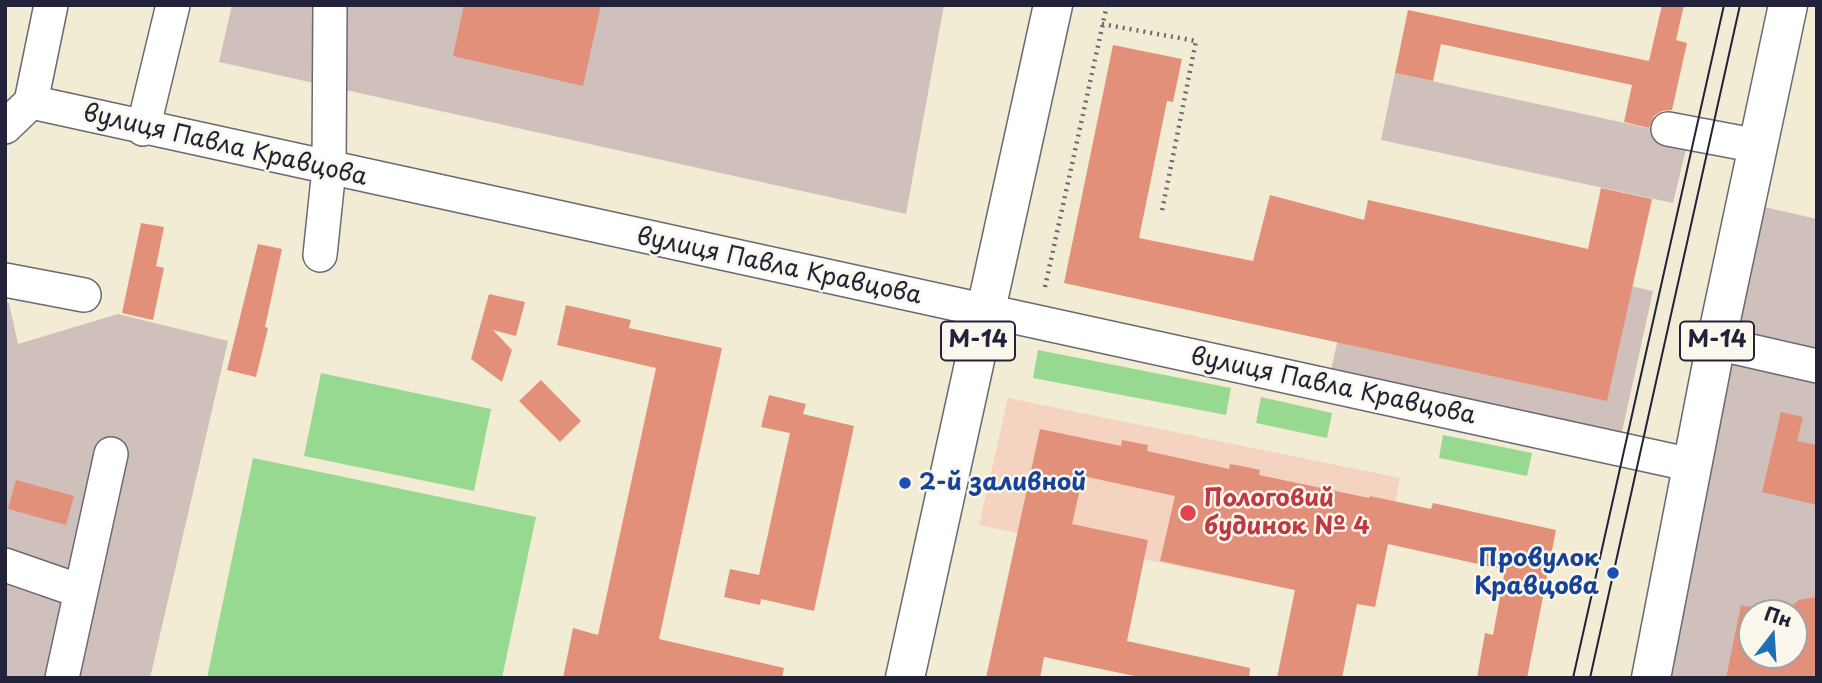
<!DOCTYPE html>
<html>
<head>
<meta charset="utf-8">
<style>
	body { margin:0 }
	#map { position:relative; width:1822px; height:683px; overflow:hidden; background:#f2ecd5; font-family:"Playpen Sans",sans-serif }
	canvas { display:block }
	.frame { position:absolute; inset:0; border:7px solid #22223b; pointer-events:none }
	.north { position:absolute; left:1738px; top:599px; width:70px; height:70px; box-sizing:border-box; background:#fbf7ec; border:2px solid #a4a2a5; border-radius:50%; rotate:17deg; font-size:19px; font-weight:700; line-height:28px; text-align:center; color:#22223b }
	.north::after { content:''; display:block; margin:auto; width:24px; height:32px; background:#1f6fb2; clip-path:polygon(50% 0,100% 100%,50% 72%,0 100%) }
</style>
</head>
<body>
<div id="map">
<canvas width="1822" height="683"></canvas>
<div class="frame"></div>
<div class="north">Пн</div>
</div>
<script>
const ctx = document.querySelector('canvas').getContext('2d');
ctx.lineJoin = 'round';
function paint(path, color) { ctx.fillStyle = color; ctx.fill(path, 'evenodd'); }
const toPath = rows => new Path2D(rows.map(r => 'M' + r).join(''));
function trace(path, color, width, dash) { ctx.strokeStyle = color; ctx.lineWidth = width; ctx.lineCap = dash ? 'butt' : 'round'; ctx.setLineDash(dash || []); ctx.stroke(path); }
function label(font, color, halo, rows, align = 'center') {
  ctx.font = font + ' "Playpen Sans",sans-serif'; ctx.lineWidth = 5; ctx.setLineDash([]); ctx.textBaseline = 'middle'; ctx.strokeStyle = halo; ctx.fillStyle = color; for (const [text, x, y, turn = 0] of rows) {
    ctx.save(); ctx.translate(x, y); ctx.rotate((+turn || 0) * Math.PI / 180); ctx.textAlign = isNaN(turn) ? turn : align; if (halo) ctx.strokeText(text, 0, 0); ctx.fillText(text, 0, 0); ctx.restore();
  }
}
paint(toPath([
	[1008,398,1400,478,1375,607,979,525]
]), '#f4d3c0');
paint(toPath([
	[232,5,944,5,906,214,219,62],
	[1395,73,1689,137,1673,203,1381,140],
	[1751,204,1817,219,1817,678,1655,678],
	[1752,613,1794,613,1794,655,1752,655],
	[1363,225,1653,291,1620,441,1328,384],
	[5,302,9,303,18,344,118,314,228,341,150,678,5,678]
]), '#d0c0bc');
paint(toPath([
	[1038,350,1231,388,1226,415,1033,378],
	[321,373,491,409,474,491,304,456],
	[1261,397,1332,413,1327,438,1256,423],
	[1443,435,1532,453,1527,476,1439,458],
	[253,458,536,517,502,678,207,678]
]), '#97d990');
paint(toPath([
	[464,5,601,5,583,86,453,56],
	[1662,5,1684,5,1676,40,1687,43,1672,110,1662,111,1654,116,1649,128,1624,122,1632,85,1441,44,1433,81,1395,73,1408,10,1649,61],
	[1113,45,1182,59,1173,102,1167,101,1139,238,1253,261,1270,195,1364,220,1368,200,1588,249,1601,188,1652,199,1607,401,1064,283],
	[141,223,164,227,156,266,164,268,153,320,122,313],
	[258,244,282,249,265,327,268,328,256,377,227,370],
	[489,294,525,302,516,336,493,330,512,350,502,382,471,359],
	[566,305,631,320,629,328,722,348,659,639,784,668,782,678,563,678,573,628,598,635,656,368,557,345],
	[541,380,581,421,560,442,519,401],
	[769,395,806,404,803,414,854,426,814,611,761,599,760,605,724,597,730,569,759,575,790,433,761,427],
	[1781,412,1803,417,1797,441,1817,445,1817,505,1762,492],
	[1040,429,1121,446,1122,440,1148,445,1147,451,1229,469,1230,464,1246,467,1260,470,1259,475,1369,498,1370,496,1431,509,1433,503,1556,530,1527,678,1477,678,1485,633,1493,635,1505,570,1388,544,1375,607,1357,604,1342,678,1277,678,1295,590,1160,561,1175,496,1083,476,1072,524,1148,540,1127,641,1250,668,1249,678,1144,678,1044,657,1040,678,986,678],
	[16,480,74,496,66,525,8,509],
	[1817,597,1817,678,1726,678,1741,605,1781,613,1752,613,1752,655,1794,655,1794,613,1783,613,1799,600]
]), '#e2907a');
const minor = toPath([
	[31,102,1692,465],
	[5,127,31,102,51,5],
	[143,129,173,5],
	[1668,129,1758,146],
	[320,255,329,169,330,5],
	[5,280,84,295],
	[1716,343,1817,366],
	[5,565,80,591],
	[62,678,111,454]
]);
const major = toPath([
	[905,678,1053,5],
	[1651,678,1716,343,1788,5]
]);
trace(minor, '#6b6971', 36);
trace(major, '#6b6971', 41);
trace(toPath([
	[1102,24,1196,41,1162,211],
	[1045,287,1107,5]
]), '#6b6971', 4.5, [2, 5]);
trace(minor, '#fff', 33);
trace(major, '#fff', 38);
trace(toPath([
	[1573,678,1724,5],
	[1590,678,1740,5]
]), '#22223b', 2);
for (const [x, y, r, color] of [
	[905,483,7,"#1a4fb4"],
	[1188,513,9,"#e0444e"],
	[1613,573,7,"#1a4fb4"]
]) { const dot = new Path2D(); dot.arc(x, y, r, 0, 2 * Math.PI); ctx.fillStyle = color; ctx.fill(dot); trace(dot, '#fbf7ec', 2.5); }
for (const [x, y, w] of [
	[978,341,74],
	[1717,341,74]
]) { const box = new Path2D(); box.roundRect(x - w / 2, y - 19.5, w, 39, 5); ctx.fillStyle = '#fbf7ec'; ctx.fill(box); trace(box, '#22223b', 2); }
label('bold 23px', '#22223b', null, [
	["М-14",978,341],
	["М-14",1717,341]
]);
label('24px', '#22223b', '#fbf7ec', [
	["вулиця Павла Кравцова",225,146,13],
	["вулиця Павла Кравцова",779,267,12],
	["вулиця Павла Кравцова",1333,387,12]
]);
label('bold 24px', '#164399', '#fbf7ec', [
	["2-й заливной",919,483],
	["Провулок",1599,559,"right"],
	["Кравцова",1599,587,"right"]
], 'left');
label('bold 24px', '#be3a42', '#fbf7ec', [
	["Пологовий",1204,499],
	["будинок № 4",1204,527]
], 'left');
</script>
</body>
</html>
